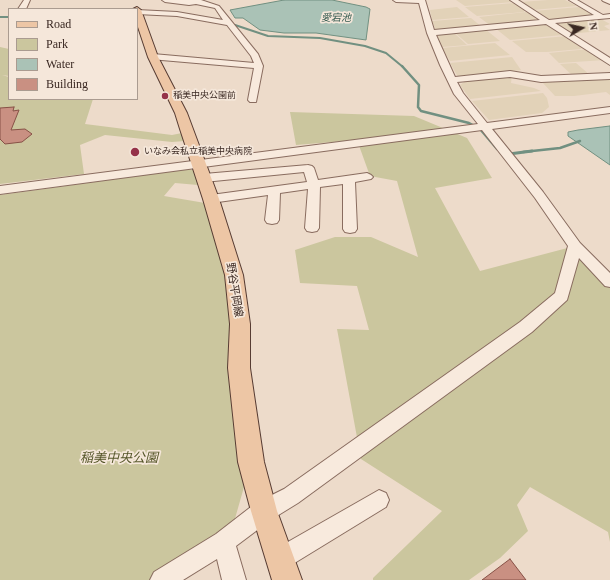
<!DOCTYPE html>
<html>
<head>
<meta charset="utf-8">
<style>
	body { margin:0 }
	#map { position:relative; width:610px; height:580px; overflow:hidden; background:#eddbca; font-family:"Times New Roman",serif }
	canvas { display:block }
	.legend { position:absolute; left:8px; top:8px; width:130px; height:92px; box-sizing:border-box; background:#f5e7da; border:1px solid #aa9b90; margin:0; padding:5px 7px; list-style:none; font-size:12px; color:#3a2822 }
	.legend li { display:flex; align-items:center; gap:8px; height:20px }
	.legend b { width:20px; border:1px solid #aa9b90 }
	.north { position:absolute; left:562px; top:8px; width:40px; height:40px; -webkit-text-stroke:3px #f5e7da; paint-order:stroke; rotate:81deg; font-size:11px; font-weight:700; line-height:16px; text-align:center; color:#3a2822 }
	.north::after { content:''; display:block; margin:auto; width:14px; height:18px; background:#3a2822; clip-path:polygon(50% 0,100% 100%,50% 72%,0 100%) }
</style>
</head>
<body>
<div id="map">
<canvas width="610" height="580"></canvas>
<ul class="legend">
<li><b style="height:5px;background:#edc6a5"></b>Road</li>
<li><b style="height:11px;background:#cbc69e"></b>Park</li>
<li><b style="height:11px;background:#aac2b6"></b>Water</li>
<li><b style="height:11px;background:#c99082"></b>Building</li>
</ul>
<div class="north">N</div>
</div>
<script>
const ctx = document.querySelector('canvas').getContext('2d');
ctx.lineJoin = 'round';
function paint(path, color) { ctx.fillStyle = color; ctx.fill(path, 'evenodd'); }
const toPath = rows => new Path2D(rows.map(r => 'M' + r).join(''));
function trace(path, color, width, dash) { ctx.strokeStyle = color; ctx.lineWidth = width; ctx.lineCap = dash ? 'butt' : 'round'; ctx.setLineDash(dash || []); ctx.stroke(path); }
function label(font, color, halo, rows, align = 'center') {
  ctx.font = font + ' "Times New Roman","Noto Sans JP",serif'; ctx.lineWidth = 3.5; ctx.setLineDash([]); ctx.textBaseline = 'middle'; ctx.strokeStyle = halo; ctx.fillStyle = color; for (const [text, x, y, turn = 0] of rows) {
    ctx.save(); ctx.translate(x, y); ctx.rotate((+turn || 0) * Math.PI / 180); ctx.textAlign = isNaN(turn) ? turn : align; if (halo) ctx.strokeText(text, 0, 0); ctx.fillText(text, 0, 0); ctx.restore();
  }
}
paint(toPath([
	[456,0,510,0,513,2,465,6],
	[548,0,565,0,577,6,533,10,520,2],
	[514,3,525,9,524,12,477,16,465,7],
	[457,7,469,17,432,20,430,10],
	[579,7,596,16,549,21,534,11],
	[526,12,533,14,542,21,491,26,479,17],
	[471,18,482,27,436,31,432,21],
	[599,18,610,24,604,26,610,30,569,34,551,23],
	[547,23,562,33,562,35,510,40,495,28],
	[485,29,500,41,468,44,454,32],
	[453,32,467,45,442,47,437,34],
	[567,36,582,46,581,49,547,52,526,52,512,41],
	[495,43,510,55,450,61,442,48],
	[589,49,605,60,559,63,549,53],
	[512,57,521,70,458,77,450,63],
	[576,63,590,75,573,76,560,64],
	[512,75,511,83,534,88,541,91,470,99,460,85,467,80],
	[610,77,610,95,606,92,574,96,555,96,542,82,543,81],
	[543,93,547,98,549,107,542,113,489,120,472,101]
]), '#e2d2b8');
paint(toPath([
	[0,47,9,49,9,76,2,75,9,77,9,99,93,99,85,124,172,135,182,133,185,141,172,142,105,135,80,145,84,174,0,184],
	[290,112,414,116,467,138,492,178,435,188,480,271,575,246,610,280,610,542,608,532,530,487,517,505,528,531,500,558,469,580,373,580,373,578,442,511,361,459,337,329,369,330,357,286,300,283,295,250,335,237,371,237,418,257,397,181,370,176,357,140,296,145],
	[189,169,196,171,198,185,175,183,164,196,205,203,224,268,230,317,230,388,236,432,246,480,232,529,150,580,0,580,0,195]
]), '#cbc69e');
const water = toPath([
	[284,0,332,0,366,7,370,9,366,40,316,33,284,33,260,30,243,18,235,18,230,10,284,0],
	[610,126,610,165,568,136,568,132,578,130,610,126]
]);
paint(water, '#aac2b6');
trace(water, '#719081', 1);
trace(toPath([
	[0,17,9,17],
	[235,25,268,36,320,38,365,46,386,53,403,67]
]), '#719081', 2);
trace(toPath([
	[402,66,419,85,418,107,421,111,469,123,480,129,497,149],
	[523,152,560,148,580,141]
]), '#719081', 2.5);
trace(toPath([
	[509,154,532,151]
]), '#719081', 3);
const building = toPath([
	[14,107,13,111,19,110,11,130,25,129,32,134,22,142,5,144,0,139,0,108,14,107],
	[510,559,526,580,482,580,510,559]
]);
paint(building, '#c99082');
trace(building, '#875146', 1);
const minor = toPath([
	[24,0,30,0,26,9,18,9,24,0],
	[162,0,201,0,219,6,258,54,263,66,256,102,250,102,248,100,254,68,150,59,149,57,153,54,254,63,251,56,227,25,177,16,137,14,137,10,177,12,223,20,215,8,196,4,189,5,165,2,162,0],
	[393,0,425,0,434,30,540,20,510,0,518,0,549,20,594,15,569,0,577,0,603,15,610,14,610,18,555,23,610,58,610,65,546,24,436,35,455,77,510,71,541,76,610,73,610,79,541,82,510,77,457,82,463,93,487,123,610,107,610,113,492,129,543,192,580,243,610,273,610,287,605,286,579,258,567,300,532,332,298,503,272,519,236,546,246,580,222,580,217,559,183,580,150,580,154,572,216,534,256,503,284,489,520,322,555,293,568,246,535,198,482,130,0,194,0,186,478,124,454,94,440,65,427,33,419,3,396,2,393,0],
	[602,0,610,0,610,4,603,1,602,0],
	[308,165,312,166,314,168,318,180,367,173,371,175,373,177,371,179,355,182,357,229,355,232,350,233,345,232,343,229,343,184,320,187,319,228,317,231,312,232,307,231,305,228,308,189,280,193,279,220,277,223,272,224,267,223,265,220,268,195,211,203,207,202,205,199,207,196,211,195,307,182,304,172,204,182,200,181,198,178,200,175,204,174,308,165],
	[379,490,386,493,389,500,386,507,288,567,280,570,272,567,269,559,272,551,379,490]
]);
const major = toPath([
	[137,7,141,10,158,57,187,113,219,199,243,275,250,324,250,368,264,462,277,511,302,580,272,580,251,511,238,462,228,368,230,324,225,275,203,199,180,129,175,113,148,57,137,24,137,9,133,9,137,7]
]);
trace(minor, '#896c5f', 2);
trace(major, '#573c33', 2);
paint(minor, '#f8eadd');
paint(major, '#edc6a5');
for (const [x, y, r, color] of [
	[165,96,4,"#953249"],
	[135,152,5,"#953249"]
]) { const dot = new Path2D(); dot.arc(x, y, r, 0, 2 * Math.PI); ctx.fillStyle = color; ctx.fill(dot); trace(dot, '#f5e7da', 1.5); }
label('9px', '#3a2822', '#f5e7da', [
	["稲美中央公園前",173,96],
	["いなみ会私立稲美中央病院",144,152]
], 'left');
label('italic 10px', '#32594e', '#f5e7da', [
	["愛宕池",336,18]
]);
label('11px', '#3a2822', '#f5e7da', [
	["野谷平岡線",234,290,81]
]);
label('italic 13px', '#555629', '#f5e7da', [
	["稲美中央公園",119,459]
]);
</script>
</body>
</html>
